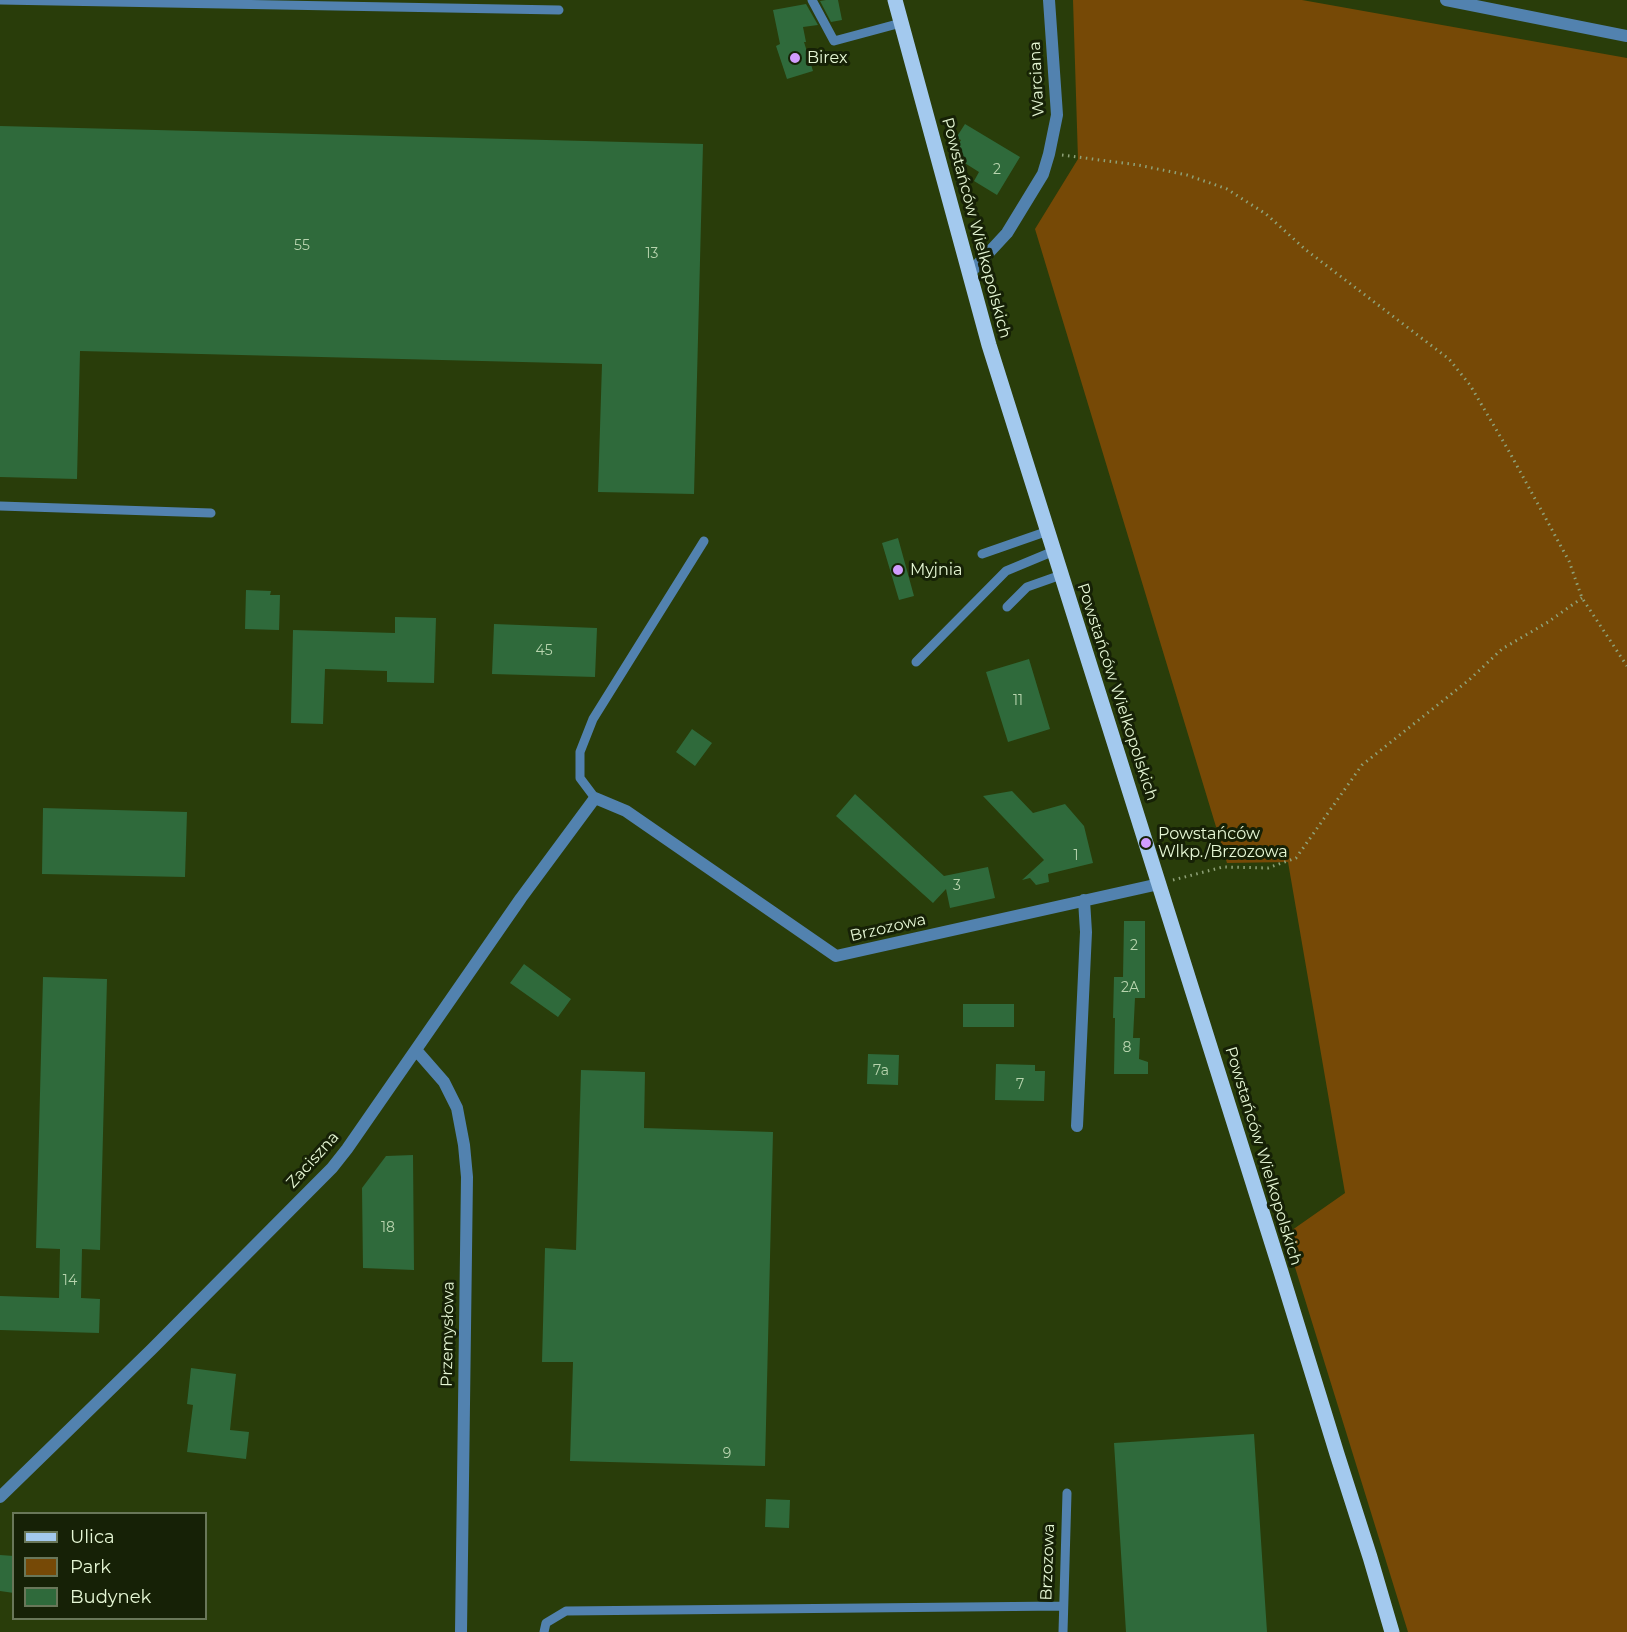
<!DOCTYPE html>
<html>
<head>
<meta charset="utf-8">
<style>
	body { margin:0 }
	#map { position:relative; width:1627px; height:1632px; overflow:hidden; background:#293d0a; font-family:Montserrat,sans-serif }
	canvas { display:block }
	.legend { position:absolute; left:12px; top:1512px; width:195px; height:108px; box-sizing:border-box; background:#162106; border:2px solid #697759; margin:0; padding:8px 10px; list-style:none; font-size:18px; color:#e6f7d5 }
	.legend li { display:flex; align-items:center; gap:12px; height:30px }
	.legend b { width:30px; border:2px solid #697759 }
</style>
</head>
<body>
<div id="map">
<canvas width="1627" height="1632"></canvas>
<ul class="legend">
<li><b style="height:8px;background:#a3c9ee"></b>Ulica</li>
<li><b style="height:16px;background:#764906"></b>Park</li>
<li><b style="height:16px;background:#2f6a3b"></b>Budynek</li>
</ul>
</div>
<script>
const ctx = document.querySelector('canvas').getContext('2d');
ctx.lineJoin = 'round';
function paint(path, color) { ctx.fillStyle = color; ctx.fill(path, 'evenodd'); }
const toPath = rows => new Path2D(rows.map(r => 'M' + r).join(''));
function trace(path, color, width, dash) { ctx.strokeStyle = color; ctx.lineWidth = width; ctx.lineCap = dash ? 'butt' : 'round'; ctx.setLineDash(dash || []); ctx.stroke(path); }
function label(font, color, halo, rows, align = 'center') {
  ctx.font = font + ' Montserrat,sans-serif'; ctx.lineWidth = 6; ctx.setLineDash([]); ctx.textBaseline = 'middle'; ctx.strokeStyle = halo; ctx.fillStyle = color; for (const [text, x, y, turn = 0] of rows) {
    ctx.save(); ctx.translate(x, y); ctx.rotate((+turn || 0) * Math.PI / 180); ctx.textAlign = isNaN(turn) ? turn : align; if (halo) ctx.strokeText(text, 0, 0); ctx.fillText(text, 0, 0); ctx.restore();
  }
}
paint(toPath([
	[1073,0,1302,0,1627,58,1627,1632,1408,1632,1285,1235,1345,1193,1288,862,1227,863,1035,229,1078,159]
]), '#764906');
paint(toPath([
	[826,0,838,0,842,20,831,22,820,1],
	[806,4,818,25,803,27,806,42,804,42,813,71,787,79,776,46,780,44,773,10],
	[965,124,1020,157,997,195,974,181,979,172,952,155,961,140,956,138],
	[0,126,703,144,694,494,598,492,602,364,80,351,77,479,0,477],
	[898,538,914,596,899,600,882,543],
	[246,590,271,591,270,595,280,595,279,630,245,629],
	[395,617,436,618,434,683,387,682,387,671,325,669,323,724,291,723,293,630,395,633],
	[494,624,597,628,595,677,492,674],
	[1029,659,1050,729,1008,742,986,672],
	[692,729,712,743,695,766,676,752],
	[1012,791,1033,813,1065,804,1084,826,1093,863,1048,874,1049,882,1036,885,1030,878,1022,880,1044,860,983,796],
	[855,794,944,876,988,867,995,898,950,908,946,889,933,903,836,816],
	[43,808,187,812,185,877,42,874],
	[1124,921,1145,921,1145,998,1135,998,1133,1038,1140,1038,1139,1059,1148,1062,1148,1074,1114,1074,1115,1018,1113,1018,1114,977,1123,977],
	[524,964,571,999,558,1017,510,983],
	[43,977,107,979,100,1250,82,1249,81,1298,100,1299,99,1333,0,1330,0,1296,59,1298,60,1249,36,1248],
	[963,1004,1014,1004,1014,1027,963,1027],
	[868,1054,899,1055,898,1085,867,1084],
	[996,1064,1035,1065,1035,1071,1045,1071,1044,1101,995,1100],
	[581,1070,645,1072,644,1128,773,1132,765,1466,570,1461,573,1362,542,1362,545,1248,576,1250],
	[413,1155,414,1270,363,1268,362,1188,386,1156],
	[191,1368,236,1374,230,1430,249,1432,246,1459,187,1452,193,1405,187,1404],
	[1254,1434,1267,1632,1126,1632,1114,1443],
	[766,1499,790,1500,789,1528,765,1527],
	[0,1555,14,1556,14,1593,0,1591]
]), '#2f6a3b');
trace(toPath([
	[1062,155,1138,165,1187,175,1227,189,1266,214,1306,250,1449,359,1470,385,1510,453,1569,561,1582,598,1627,666],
	[1173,880,1223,867,1268,868,1296,858,1362,765,1469,680,1502,649,1548,622,1582,598]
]), '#8fa278', 3, [1.5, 4.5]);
trace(toPath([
	[0,0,559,10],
	[812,0,834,41,901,23],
	[0,506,211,513],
	[982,554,1048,531],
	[1007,607,1027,587,1061,575],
	[916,662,1006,571,1054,551],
	[595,798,580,778,580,752,593,719,704,541],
	[544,1632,546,1623,566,1611,1063,1606],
	[1063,1632,1067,1493]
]), '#5282af', 9);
trace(toPath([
	[1446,0,1627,36],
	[969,274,1007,233,1043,174,1049,154,1057,115,1049,0],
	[416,1050,444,1082,457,1108,464,1145,467,1177,461,1632],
	[1077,1126,1086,932,1084,900],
	[0,1497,152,1349,332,1168,347,1149,521,898,595,798,626,811,836,956,1159,884]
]), '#5282af', 12);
trace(toPath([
	[895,0,989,345,1281,1272,1337,1454,1370,1557,1392,1632]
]), '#a3c9ee', 15);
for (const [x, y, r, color] of [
	[795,58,6,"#d19dfe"],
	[898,570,6,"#d19dfe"],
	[1146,843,6,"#d19dfe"]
]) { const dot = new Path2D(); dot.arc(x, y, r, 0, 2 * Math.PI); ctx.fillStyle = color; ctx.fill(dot); trace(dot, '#162106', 2); }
label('14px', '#b8d4ae', null, [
	["2",997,170],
	["55",302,246],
	["13",652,254],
	["45",544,651],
	["11",1018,701],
	["1",1076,856],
	["3",957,886],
	["2",1134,946],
	["2A",1130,988],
	["8",1127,1048],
	["7a",881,1071],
	["7",1020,1085],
	["18",388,1228],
	["14",70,1281],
	["9",727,1454]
]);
label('16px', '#e6f7d5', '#162106', [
	["Birex",807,58],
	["Myjnia",910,570],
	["Powstańców",1158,834],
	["Wlkp./Brzozowa",1158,852]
], 'left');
label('16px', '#e6f7d5', '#162106', [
	["Warciana",1037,79,-93],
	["Powstańców Wielkopolskich",976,228,75],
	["Powstańców Wielkopolskich",1117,692,72],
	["Brzozowa",888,928,-13],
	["Powstańców Wielkopolskich",1263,1156,73],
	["Zaciszna",313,1160,-48],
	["Przemysłowa",448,1334,-89],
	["Brzozowa",1048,1562,-88]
]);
</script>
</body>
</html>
